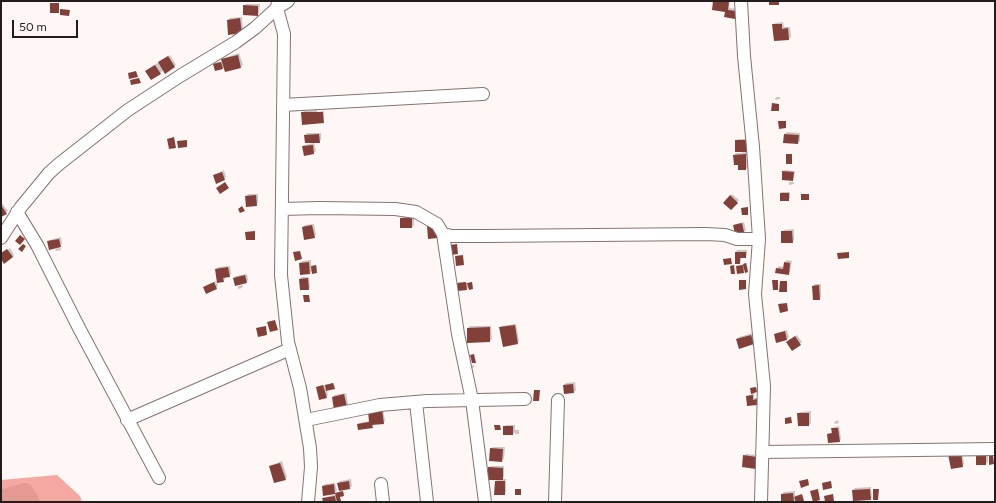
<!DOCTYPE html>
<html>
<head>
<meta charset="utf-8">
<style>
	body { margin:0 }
	#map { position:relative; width:996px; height:503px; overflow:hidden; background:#fff7f6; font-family:Figtree,sans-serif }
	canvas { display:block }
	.frame { position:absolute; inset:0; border:2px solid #231c1c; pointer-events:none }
	.scale { position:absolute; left:12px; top:20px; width:66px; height:18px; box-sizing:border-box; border:2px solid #231c1c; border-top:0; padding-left:5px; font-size:12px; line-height:14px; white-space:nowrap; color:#231c1c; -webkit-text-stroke:3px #fff7f6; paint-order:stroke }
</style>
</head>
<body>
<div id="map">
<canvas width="996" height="503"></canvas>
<div class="frame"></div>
<div class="scale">50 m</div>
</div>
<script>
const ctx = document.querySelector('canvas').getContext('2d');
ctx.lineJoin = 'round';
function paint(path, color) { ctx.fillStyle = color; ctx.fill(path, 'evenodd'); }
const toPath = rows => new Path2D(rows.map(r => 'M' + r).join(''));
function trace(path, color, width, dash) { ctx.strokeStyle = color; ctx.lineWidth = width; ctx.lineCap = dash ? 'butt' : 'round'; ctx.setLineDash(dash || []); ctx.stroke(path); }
paint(toPath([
	[57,475,80,496,82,502,1,502,1,480]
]), '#f5a8a1');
paint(toPath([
	[714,1,730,1,729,8,737,9,736,16,734,18],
	[246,4,260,4,259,13,257,15,244,6],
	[242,17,243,30,241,32,228,20,230,18],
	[783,22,784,27,790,27,791,37,789,39,774,40,773,25,775,23],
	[239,53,243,65,241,67,226,71,225,67,215,70,214,63,223,61,222,60,224,58],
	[170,55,176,65,174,66,164,70,160,73,148,69],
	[776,97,780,97,780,99,775,100],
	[317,110,317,112,324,111,323,122,302,113,304,111],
	[787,132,800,133,800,141,798,143,785,134],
	[307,133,321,133,321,140,319,142,305,135],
	[738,139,751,139,747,151,748,167,746,169,739,164,734,155,736,153,743,153,736,141],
	[314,143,316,151,314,153,303,147,305,145],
	[224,170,226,177,224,179,214,175],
	[785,170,795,171,794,178,793,180,783,172],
	[789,182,794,182,794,184,789,185],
	[781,192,790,192,790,199,781,193],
	[248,194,258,194,258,203,256,205,246,196],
	[732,194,739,200,731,209,724,203],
	[1,202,8,211,1,216],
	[403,217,414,217,414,225,412,227,401,219],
	[744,222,746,230,744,232,734,226,736,224],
	[314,224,316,235,314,237,303,227,305,225],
	[794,229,794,240,792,242,782,232,784,230],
	[61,237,62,244,58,249,61,248,61,250,56,251,55,250,59,247,48,242,50,240],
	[10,248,14,255,13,257,1,257,1,254],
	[737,250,747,250,747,255,745,257,741,257,741,261,740,263,736,252],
	[311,260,311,267,317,266,317,272,313,270,310,273,300,263,302,261],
	[787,260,792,261,790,272,788,274,777,268,779,266,784,267,785,262],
	[747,263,748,271,745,270,743,272,737,266],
	[230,266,231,274,229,276,225,277,225,279,223,281,216,269,218,267],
	[247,274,248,280,247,282,234,278,236,276],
	[302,277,309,277,310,287,308,289,300,279],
	[216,281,218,286,216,288,204,287],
	[466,282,467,284,472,282,473,288,469,287,467,289,458,283],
	[815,284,821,284,821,297,819,299,813,286],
	[243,285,242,288,238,289,238,286],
	[516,324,519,341,517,343,500,328,502,326],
	[470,326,491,326,492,339,490,341,468,328],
	[787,330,789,337,787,339,777,342,775,335,777,333],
	[753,333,755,342,753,344,737,339,739,337],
	[797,335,802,342,792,350,789,340],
	[474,365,474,367,471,369,471,366],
	[575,382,576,390,574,392,564,393,564,385,566,383],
	[334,383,335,388,327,390,328,395,326,397,317,388,319,386],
	[756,387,757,391,754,392,754,398,758,398,759,402,757,404,747,396,752,394,751,388],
	[346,393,348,404,346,406,333,397,335,395],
	[383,408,385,421,383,423,374,424,372,428,358,424,360,423,370,421],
	[811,411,811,423,809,425,798,425,798,414,800,412],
	[838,420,839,423,835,424,834,422],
	[506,425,515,425,515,430,519,430,519,434,515,434,515,432,513,434,504,427],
	[839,426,841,439,839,441,828,434,833,432,832,429,834,427],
	[493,447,505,447,504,459,502,461,491,449],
	[962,451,964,464,962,466,951,468],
	[988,453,988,462,986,464,977,464],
	[746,454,759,455,755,468,744,456],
	[282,461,287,477,285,479,270,467,272,465],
	[491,466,504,466,504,477,502,479,506,479,506,492,504,494,496,481,498,479,489,468],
	[351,479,352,486,350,488,340,490,338,483,340,481],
	[335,483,337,491,335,493,323,486,325,484],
	[871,487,872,498,870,500,853,490,855,488],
	[343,491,344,494,340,496,340,500,338,500,335,502,324,502,324,499,326,497,337,494,336,493],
	[795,491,795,496,802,494,803,500,798,502,796,501,795,502,782,502,782,494,784,492]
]), '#0003');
trace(toPath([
	[1,498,25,491,32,502]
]), '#e49992', 16);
paint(toPath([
	[713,1,729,1,728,10,736,11,735,19,724,17,725,12,712,10],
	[769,1,779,1,779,5,769,5],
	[50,3,59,3,59,13,50,13],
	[243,5,258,6,258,16,243,15],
	[60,9,70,10,69,16,60,15],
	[240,18,242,33,228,35,227,20],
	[772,24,782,24,782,29,788,28,789,40,774,41],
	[238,55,241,68,225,72,221,59],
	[168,56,175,67,165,74,158,62],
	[221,62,223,69,215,71,213,64],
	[155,65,161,74,151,80,145,71],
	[136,71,138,77,129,79,128,73],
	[139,78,141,83,131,85,130,80],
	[772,103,779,104,779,111,771,111],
	[301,112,323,112,324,123,302,125],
	[778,121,786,121,786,128,779,129],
	[319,134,320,143,305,143,304,135],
	[784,134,799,135,798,144,783,143],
	[174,137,176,148,169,149,167,139],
	[187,140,187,147,178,148,177,141],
	[735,140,749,140,749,152,735,152],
	[313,145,314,154,304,156,302,146],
	[746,154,746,170,738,170,738,165,734,165,733,155],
	[786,154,792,154,792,164,786,164],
	[782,171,794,172,793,181,782,180],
	[222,172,225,180,216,184,213,175],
	[225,182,229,188,220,194,216,188],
	[780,193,789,193,789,201,780,201],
	[801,194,809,194,809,200,801,200],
	[256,195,257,206,246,207,245,196],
	[730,195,738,203,731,210,723,203],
	[1,205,7,214,1,217],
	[242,206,245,211,240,213,238,209],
	[748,207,748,215,742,215,741,208],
	[400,218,412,218,412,228,400,228],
	[742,223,744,232,735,234,733,225],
	[312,225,315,238,304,240,302,227],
	[436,225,437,238,428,239,427,226],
	[255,231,255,240,246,240,245,232],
	[781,231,792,231,793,243,781,243],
	[20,235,25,239,20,245,15,241],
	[59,239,61,247,49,250,47,241],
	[23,244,26,246,22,252,18,249],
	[457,244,458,254,451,255,450,245],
	[7,249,13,257,4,264,1,259,1,253],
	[300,251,302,259,295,261,293,252],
	[735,252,746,252,746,258,740,258,740,264,735,264],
	[849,252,849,258,838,259,837,253],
	[463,255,464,265,456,266,455,256],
	[731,258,732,264,724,265,723,259],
	[309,262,310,274,300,275,299,263],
	[784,262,790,263,789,275,775,273,776,268,783,269],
	[746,263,748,272,745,273,743,264],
	[316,265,317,273,312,274,311,266],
	[734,265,735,274,731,274,730,266],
	[743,265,744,273,737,274,736,266],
	[228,267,230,277,223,278,224,282,217,283,215,269],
	[245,275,247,283,235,286,233,278],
	[308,278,309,290,300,290,299,279],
	[739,280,746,280,746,289,739,290],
	[772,280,778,280,778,290,773,290],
	[780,281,787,281,787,292,779,292],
	[214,282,217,289,206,294,203,287],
	[466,282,467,290,458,291,457,283],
	[472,282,473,289,469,290,467,283],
	[819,285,820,300,813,300,812,286],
	[303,295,309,295,310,302,304,302],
	[787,303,788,311,780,313,778,304],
	[275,320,278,330,270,332,267,322],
	[515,325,518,344,503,347,499,327],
	[266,326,267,335,258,337,256,328],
	[490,327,490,342,467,343,467,328],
	[785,331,787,340,776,343,774,334],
	[751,335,754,344,739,349,736,339],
	[795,336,801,345,792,351,786,342],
	[474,354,476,363,472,363,470,355],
	[333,383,335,389,326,391,325,385],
	[573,384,574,393,564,394,563,385],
	[323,385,327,398,319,400,316,387],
	[756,387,757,392,751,394,750,388],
	[534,390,540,390,539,401,533,401],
	[344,394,347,407,334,410,332,397],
	[753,395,753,400,757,399,757,405,747,406,746,396],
	[382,409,384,424,372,425,373,428,358,430,357,424,369,422,368,411],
	[797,413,809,413,809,426,798,426],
	[791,417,792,423,785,424,785,418],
	[494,425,500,425,501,430,495,430],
	[503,426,513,426,513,435,503,435],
	[831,428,838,428,840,442,828,443,827,434,832,433],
	[490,448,503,449,502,462,489,461],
	[961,453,963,467,951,469,948,454],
	[743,455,757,457,756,469,742,467],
	[976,455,986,455,986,465,976,465],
	[989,455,993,455,994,464,989,465],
	[280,463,286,480,274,483,269,466],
	[488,467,503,468,503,480,488,480],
	[808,479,809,485,801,488,799,481],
	[349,481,350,489,339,491,337,483],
	[495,481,505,481,505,495,494,495],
	[831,481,832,488,823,490,822,483],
	[334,484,335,494,323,496,322,486],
	[515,489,521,489,521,495,515,495],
	[818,489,820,500,813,502,810,491],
	[870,489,871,500,853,501,852,490],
	[873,489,879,489,878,500,873,500],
	[343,491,344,496,340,497,341,501,337,502,335,493],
	[793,493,794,502,781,502,781,494],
	[802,494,804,501,796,502,794,497],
	[833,494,834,501,825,502,824,496],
	[335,496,336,502,323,502,322,498]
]), '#82403b');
const minor = toPath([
	[278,1,277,8,284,34,281,275,288,342,300,388,310,448,311,467,308,502],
	[741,1,744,56,753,147,759,239,755,294,764,386,761,502],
	[283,105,483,94],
	[282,209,319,208,395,209,416,212,437,224,443,234,458,334,472,400,485,502],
	[17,212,37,245,79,328,159,478],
	[443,234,452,236,484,236,706,234,725,235,737,239,759,239],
	[1,238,21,207,49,173,59,164,128,110,180,76,236,42,255,28,277,8,288,1],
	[416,402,427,502],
	[127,420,290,349],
	[306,420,380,405,427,401,525,399],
	[762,452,995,449],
	[381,484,383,502],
	[555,502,558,400]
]);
trace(minor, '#857371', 14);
trace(minor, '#fff', 12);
</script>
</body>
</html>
